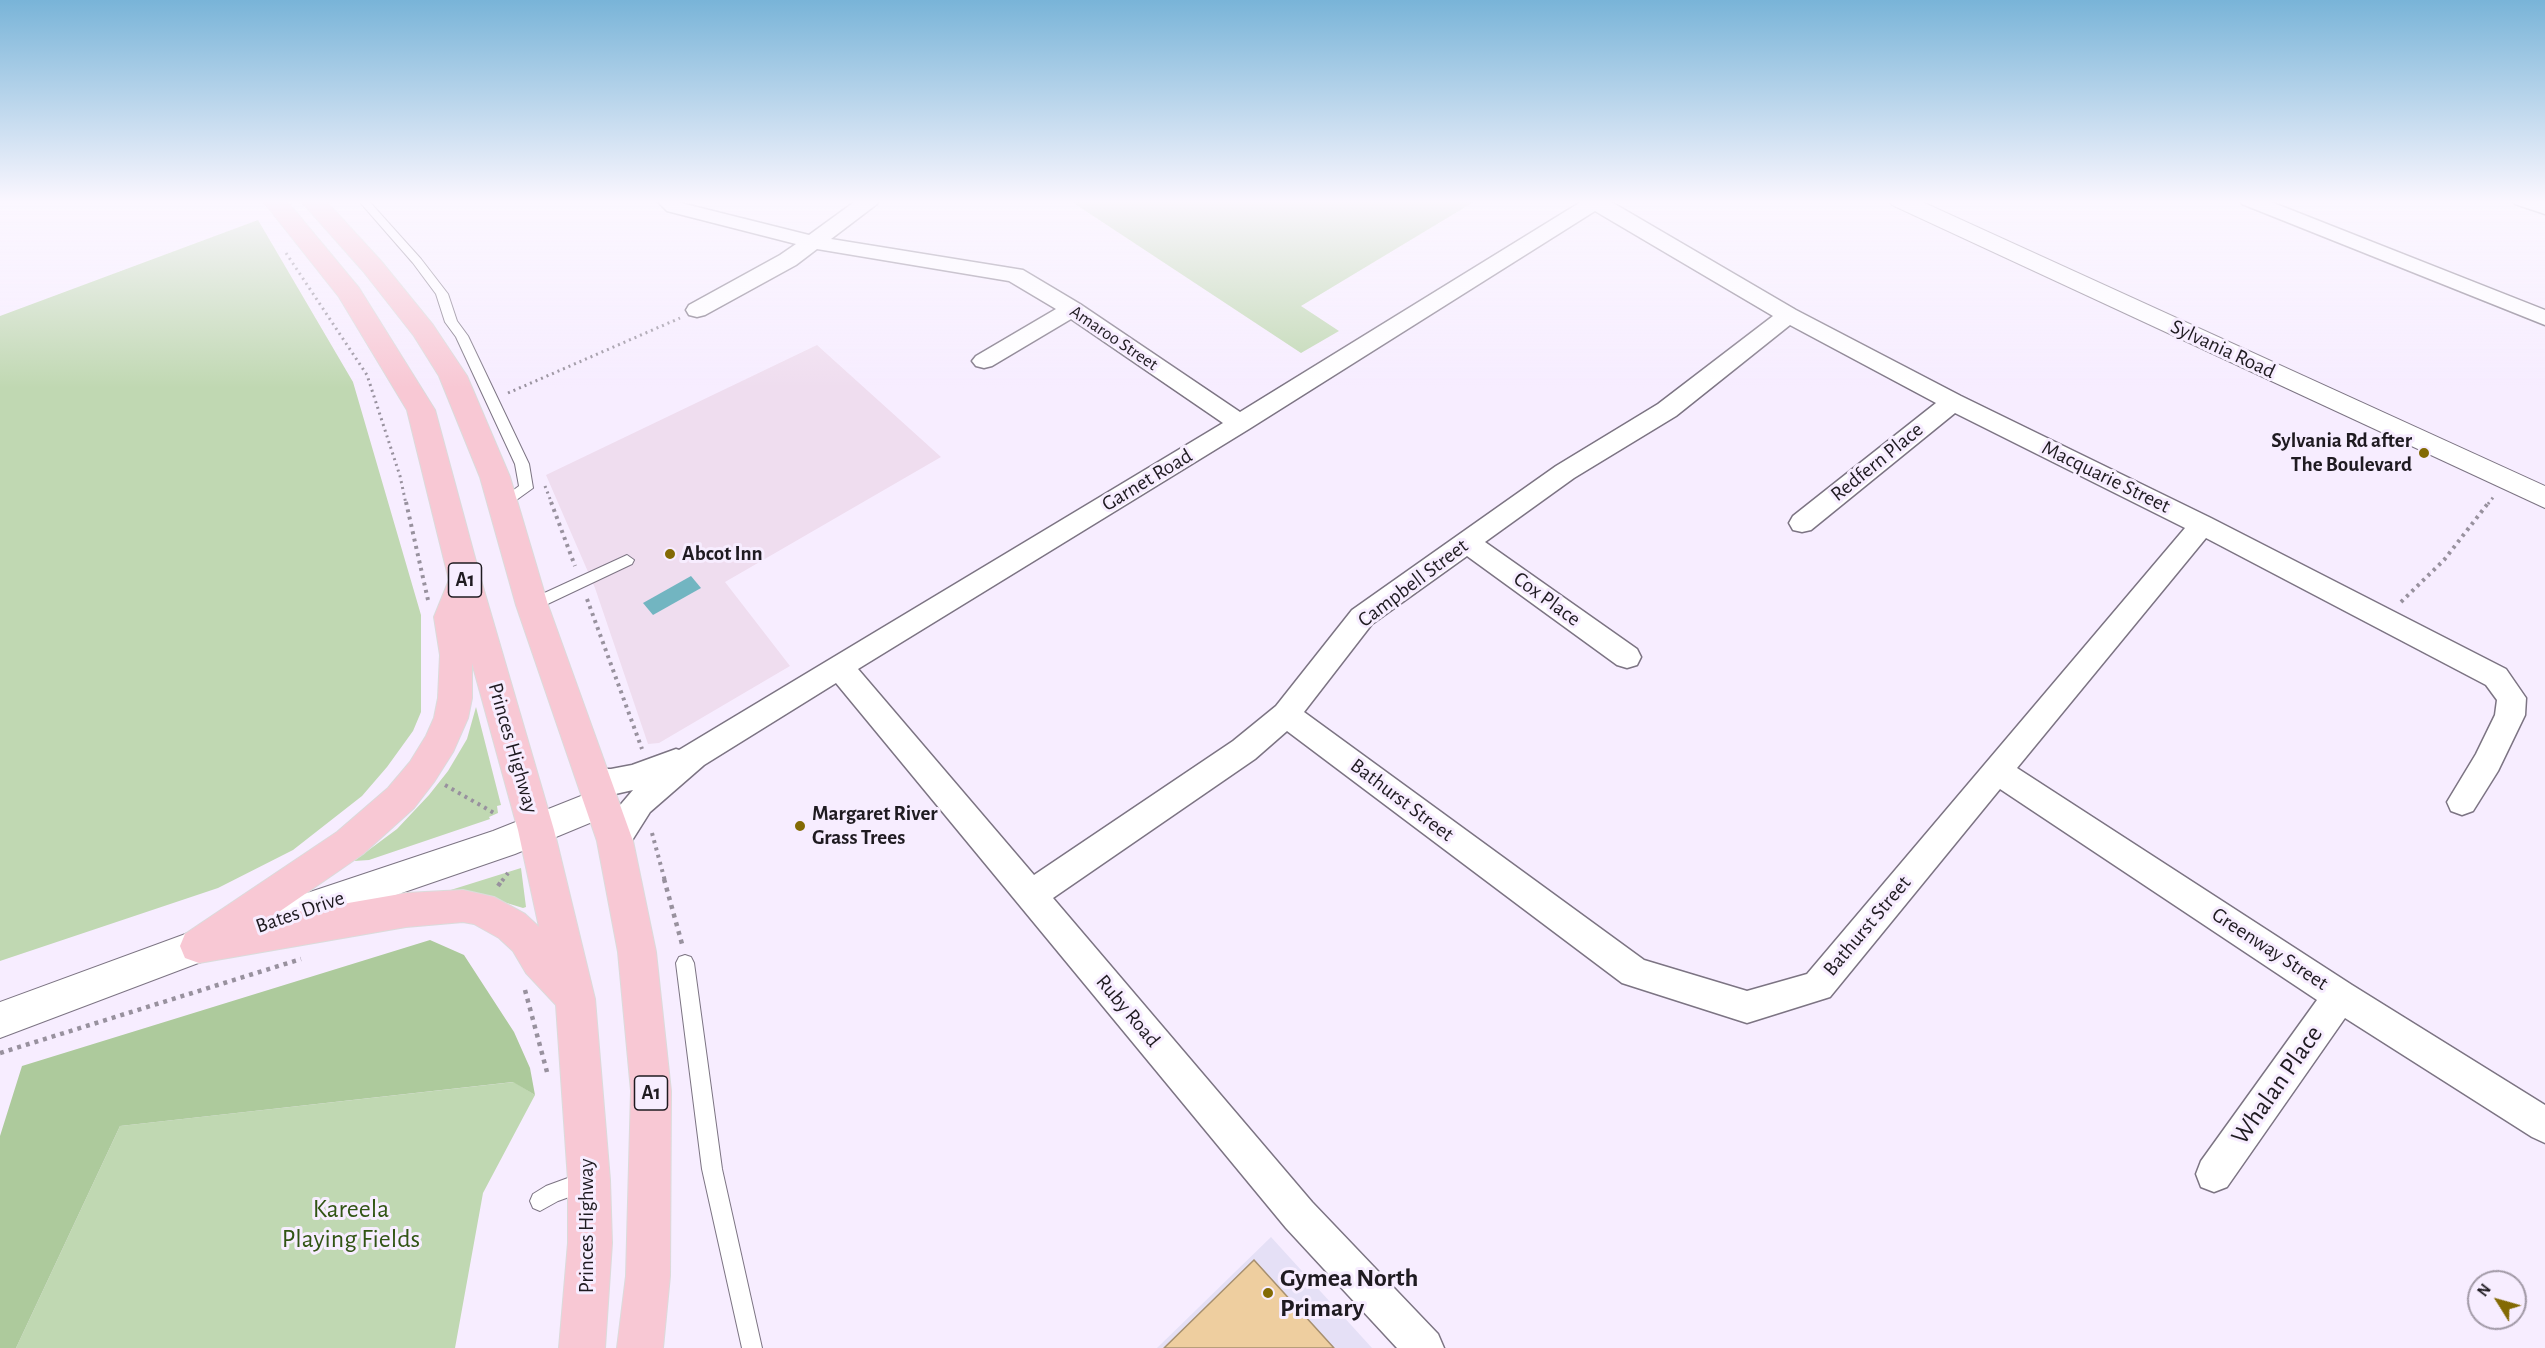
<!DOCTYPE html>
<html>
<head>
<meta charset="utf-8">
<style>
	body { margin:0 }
	#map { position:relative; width:2545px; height:1348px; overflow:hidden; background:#f7edff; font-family:"Alegreya Sans",sans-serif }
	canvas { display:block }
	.north { position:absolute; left:2467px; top:1270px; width:60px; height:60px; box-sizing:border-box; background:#f7edff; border:2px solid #a199a6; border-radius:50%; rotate:307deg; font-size:16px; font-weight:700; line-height:24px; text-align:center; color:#1f1b21 }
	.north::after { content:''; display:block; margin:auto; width:21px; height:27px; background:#836a04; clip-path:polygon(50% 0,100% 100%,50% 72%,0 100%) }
</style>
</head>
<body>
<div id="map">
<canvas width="2545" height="1348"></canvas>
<div class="north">N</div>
</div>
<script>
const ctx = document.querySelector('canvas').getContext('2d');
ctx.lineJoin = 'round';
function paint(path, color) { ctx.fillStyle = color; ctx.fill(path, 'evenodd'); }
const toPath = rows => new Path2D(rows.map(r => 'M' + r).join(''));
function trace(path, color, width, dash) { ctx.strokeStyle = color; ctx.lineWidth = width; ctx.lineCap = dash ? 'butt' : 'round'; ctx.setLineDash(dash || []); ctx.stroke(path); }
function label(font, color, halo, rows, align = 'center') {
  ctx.font = font + ' "Alegreya Sans",sans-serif'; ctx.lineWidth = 6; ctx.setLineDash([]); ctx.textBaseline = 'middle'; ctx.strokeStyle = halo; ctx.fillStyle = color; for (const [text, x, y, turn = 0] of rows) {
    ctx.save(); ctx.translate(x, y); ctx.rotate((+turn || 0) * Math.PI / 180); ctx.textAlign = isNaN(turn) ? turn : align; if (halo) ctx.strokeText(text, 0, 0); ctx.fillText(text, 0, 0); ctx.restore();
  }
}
paint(toPath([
	[817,345,941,457,725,582,790,666,659,743,648,744,595,588,546,475]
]), '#efddef');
paint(toPath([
	[1271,1237,1372,1348,1157,1348]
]), '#e5e0f6');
paint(toPath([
	[1069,200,1477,200,1301,306,1339,331,1301,353],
	[258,220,353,382,421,615,421,712,413,731,387,767,362,796,293,850,218,888,0,961,0,316],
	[476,707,501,805,497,806,498,813,489,817,490,819,369,860,354,861,397,829,429,795,448,771,467,739],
	[521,868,526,907,523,908,484,896,441,893],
	[514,1082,535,1095,483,1193,455,1348,16,1348,120,1126]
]), '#c0d8b2');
paint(toPath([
	[430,940,464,955,514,1032,530,1068,535,1095,513,1082,120,1126,16,1348,0,1348,0,1136,22,1066]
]), '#adca9c');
paint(toPath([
	[691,576,701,588,653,615,643,603]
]), '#72b5c1');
const building = toPath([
	[1254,1260,1334,1348,1164,1348,1254,1260]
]);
paint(building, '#eece9f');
trace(building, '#a7906f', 1.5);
const service = toPath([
	[358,200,368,200,421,259,448,294,457,321,468,336,529,464,533,488,508,506,498,506,496,503,519,486,515,464,456,337,445,322,436,294,413,263,358,200],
	[627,555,634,560,632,564,537,609,532,610,525,605,527,601,627,555],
	[685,955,691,957,694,963,722,1169,762,1348,742,1348,702,1169,676,963,679,957,685,955],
	[587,1171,594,1174,597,1181,594,1188,558,1201,540,1211,533,1208,530,1201,533,1194,546,1186,587,1171]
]);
const minor = toPath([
	[656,200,678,200,681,203,809,235,857,200,880,200,877,204,831,239,1023,270,1080,304,1240,412,1584,200,1608,200,1796,310,1961,396,2211,518,2506,669,2526,698,2525,715,2498,771,2473,811,2462,815,2451,811,2447,802,2476,754,2495,715,2497,700,2486,685,2206,538,2017,768,2352,985,2545,1105,2545,1143,2532,1137,2345,1018,2227,1187,2214,1192,2201,1187,2196,1174,2201,1161,2317,1000,2000,789,1830,997,1747,1023,1622,983,1287,731,1255,759,1053,898,1312,1202,1438,1334,1444,1348,1397,1348,1286,1228,836,683,704,765,650,812,626,850,615,854,604,850,599,841,616,810,633,790,611,795,593,793,582,790,578,781,582,772,593,769,611,769,632,765,676,749,679,750,1223,423,1071,319,992,366,984,368,976,366,972,361,976,356,1056,309,1009,281,817,249,796,265,705,315,697,317,689,315,686,310,689,305,780,255,796,244,667,211,656,200],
	[1595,211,1773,316,1658,404,1556,466,1352,610,1276,706,1233,741,1034,875,858,669,1249,429,1595,211],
	[1790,325,1936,403,1793,516,1789,523,1793,530,1802,532,1811,530,1955,413,2185,528,1807,974,1747,991,1644,960,1304,712,1372,624,1467,556,1617,665,1627,668,1637,665,1641,657,1637,649,1485,542,1574,478,1676,416,1790,325],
	[2239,200,2266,200,2545,310,2545,325,2242,204,2239,200],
	[2512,200,2545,201,2545,214,2515,204,2512,200]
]);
const tertiary = toPath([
	[1888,200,1918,200,2545,486,2545,508,1892,205,1888,200]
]);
const secondary = toPath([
	[601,788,614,793,619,803,614,813,515,854,201,962,0,1038,0,1002,199,929,493,831,601,788]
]);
const trunk = toPath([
	[262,200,286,200,359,288,435,410,481,580,554,830,595,999,610,1180,612,1243,605,1348,559,1348,568,1243,568,1180,556,1005,526,973,513,951,499,938,474,924,463,922,406,927,199,963,185,958,180,946,185,934,337,832,388,788,410,762,426,736,434,718,438,698,440,655,434,617,449,580,407,410,339,297,262,200],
	[472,663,518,830,539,927,525,914,494,897,463,890,406,893,273,916,363,854,414,808,434,782,453,752,468,718,472,698,472,663],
	[300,200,325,200,381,261,433,325,467,376,510,477,548,605,633,841,656,952,671,1091,670,1276,663,1348,617,1348,626,1276,631,1091,618,952,597,841,516,605,480,477,439,376,414,336,363,271,300,200]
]);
trace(service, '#7c7483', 2);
trace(minor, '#7c7483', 3);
trace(tertiary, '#7c7483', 2);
trace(secondary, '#7c7483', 2);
trace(trunk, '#dbdbdb', 2);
trace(toPath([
	[286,253,367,375,400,476,406,504],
	[508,393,680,318],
	[545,486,552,504],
	[2488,504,2495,495]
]), '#98919e', 3, [2, 4]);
trace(toPath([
	[406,502,428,600],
	[551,502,575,566],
	[587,599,642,749],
	[2401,602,2444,560,2489,502],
	[445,785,494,813],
	[652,833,665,881],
	[502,881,508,873]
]), '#98919e', 4, [3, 4.5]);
trace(toPath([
	[664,879,682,944],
	[498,886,503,879],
	[525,990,547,1072],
	[0,1053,301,959]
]), '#98919e', 4.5, [4, 5]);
paint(service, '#fff');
paint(minor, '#fff');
paint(tertiary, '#fff');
paint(secondary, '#fff');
paint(trunk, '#f8c8d4');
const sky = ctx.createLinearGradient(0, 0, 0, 388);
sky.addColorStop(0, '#79b4d8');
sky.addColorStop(0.52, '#fbf7ff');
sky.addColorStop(1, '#fbf7ff00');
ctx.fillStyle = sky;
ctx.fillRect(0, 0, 2545, 388);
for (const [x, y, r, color] of [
	[2424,453,6,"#836a04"],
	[670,554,6,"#836a04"],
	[800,826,6,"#836a04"],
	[1268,1293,6,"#836a04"]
]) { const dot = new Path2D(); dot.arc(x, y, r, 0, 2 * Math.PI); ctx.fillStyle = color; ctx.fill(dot); trace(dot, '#f7edff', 2); }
label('18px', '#1f1b21', '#f7edff', [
	["Amaroo Street",1114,338,34]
]);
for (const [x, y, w] of [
	[465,580,33],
	[651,1093,33]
]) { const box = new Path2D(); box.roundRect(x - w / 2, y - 17, w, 34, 4.5); ctx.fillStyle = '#f7edff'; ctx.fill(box); trace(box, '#1f1b21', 1.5); }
label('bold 20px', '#1f1b21', null, [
	["A1",465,580],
	["A1",651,1093]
]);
label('21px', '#1f1b21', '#f7edff', [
	["Sylvania Road",2223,349,25],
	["Redfern Place",1877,462,-39],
	["Macquarie Street",2106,477,26],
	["Garnet Road",1147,480,-31],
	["Campbell Street",1413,583,-37],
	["Cox Place",1547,599,36],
	["Princes Highway",513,748,74],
	["Bathurst Street",1402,800,37],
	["Bates Drive",300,912,-19],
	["Bathurst Street",1867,926,-50],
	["Greenway Street",2270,949,33],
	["Ruby Road",1128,1011,50],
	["Princes Highway",587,1226,-90]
]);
label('bold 21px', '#1f1b21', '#f7edff', [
	["Sylvania Rd after",2412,441,"right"],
	["The Boulevard",2412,465,"right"],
	["Abcot Inn",682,554],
	["Margaret River",812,814],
	["Grass Trees",812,838]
], 'left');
label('26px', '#1f1b21', '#f7edff', [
	["Whalan Place",2277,1085,-55]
]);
label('26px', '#315414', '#f7edff', [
	["Kareela",351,1209],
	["Playing Fields",351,1239]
]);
label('bold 26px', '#1f1b21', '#f7edff', [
	["Gymea North",1280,1278],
	["Primary",1280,1308]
], 'left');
</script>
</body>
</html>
